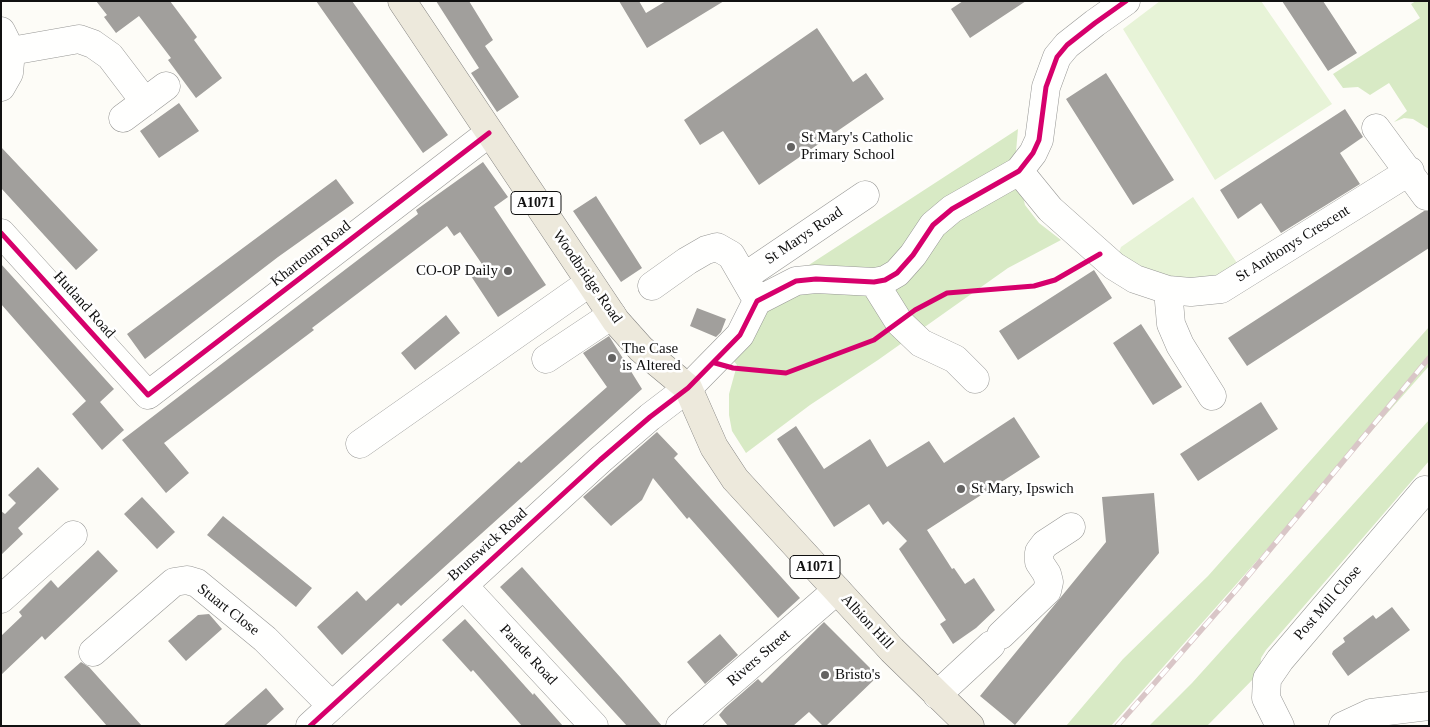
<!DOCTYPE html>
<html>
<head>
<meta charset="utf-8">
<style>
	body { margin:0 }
	#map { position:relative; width:1430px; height:727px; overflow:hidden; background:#fdfcf7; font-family:Georgia,serif }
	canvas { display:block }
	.frame { position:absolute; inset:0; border:2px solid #111; pointer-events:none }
</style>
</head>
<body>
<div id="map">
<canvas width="1430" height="727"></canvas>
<div class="frame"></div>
</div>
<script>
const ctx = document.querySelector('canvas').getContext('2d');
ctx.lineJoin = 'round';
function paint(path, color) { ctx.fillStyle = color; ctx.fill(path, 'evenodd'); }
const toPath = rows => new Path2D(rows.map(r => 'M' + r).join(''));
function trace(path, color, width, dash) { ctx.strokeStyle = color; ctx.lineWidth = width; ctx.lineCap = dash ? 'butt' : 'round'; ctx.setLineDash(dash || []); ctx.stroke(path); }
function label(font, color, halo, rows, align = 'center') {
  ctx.font = font + ' Georgia,serif'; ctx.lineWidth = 5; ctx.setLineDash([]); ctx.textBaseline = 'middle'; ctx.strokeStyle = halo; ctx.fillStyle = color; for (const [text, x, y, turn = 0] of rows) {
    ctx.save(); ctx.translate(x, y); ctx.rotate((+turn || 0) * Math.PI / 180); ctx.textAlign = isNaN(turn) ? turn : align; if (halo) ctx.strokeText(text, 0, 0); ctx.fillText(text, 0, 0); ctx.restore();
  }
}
paint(toPath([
	[1160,1,1261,1,1332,104,1215,180,1123,29],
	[1193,197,1245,275,1221,289,1114,266,1121,247]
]), '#e7f3d7');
paint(toPath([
	[1416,1,1427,1,1429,5,1429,129,1413,119,1404,118,1394,122,1407,111,1389,83,1370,95,1358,87,1343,88,1333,74,1420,18,1411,4],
	[1018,129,1015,163,1025,205,1039,223,1061,240,1008,268,878,360,810,405,746,453,732,431,729,415,729,394,737,365,720,344,795,274],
	[1429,327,1429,366,1111,726,1066,726,1123,659,1208,576],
	[1429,420,1429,461,1266,650,1261,658,1260,672,1207,726,1149,726,1192,683]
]), '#d8eac5');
paint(toPath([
	[96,1,170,1,197,37,194,40,222,78,196,98,168,60,171,58,139,16,116,33,104,17,107,15],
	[316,1,352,1,448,135,423,153],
	[436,1,469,1,493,40,485,46,519,97,497,112,471,73,479,68],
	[619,1,639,1,646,13,666,1,724,1,647,48],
	[963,1,1026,1,970,38,951,9],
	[1282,1,1323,1,1357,53,1328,71],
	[817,28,853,82,866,73,884,99,759,185,723,131,700,145,684,120],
	[1106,73,1174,180,1133,205,1066,99],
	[179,103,199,131,159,158,140,131],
	[1345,109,1363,137,1340,153,1360,184,1281,233,1261,203,1238,219,1220,190],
	[1,147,98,250,76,270,1,188],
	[483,162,508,197,494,207,546,285,498,317,471,276,484,267,460,232,454,236,447,226,312,328,314,330,164,443,189,473,166,493,122,440,418,214,416,210],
	[336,179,354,203,278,257,145,359,127,334],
	[596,196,642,268,621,282,573,211],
	[1424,211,1429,211,1429,248,1247,366,1228,338],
	[1,264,114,389,100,402,124,430,102,450,72,414,86,401,1,304],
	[1094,270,1112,298,1018,360,999,331],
	[697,308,726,319,721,332,716,337,690,326],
	[446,315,460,333,415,370,401,353],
	[1141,324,1182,387,1153,405,1113,343],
	[609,336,642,389,401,606,398,603,342,655,317,627,357,591,366,601,519,461,521,463,607,387,583,353],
	[1261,402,1278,429,1198,481,1180,454],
	[1014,417,1040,457,927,530,952,569,954,568,965,584,974,578,995,610,976,628,953,644,940,624,946,620,899,549,907,541,888,521,883,525,869,504,834,527,777,439,796,426,824,469,870,439,887,467,929,441,944,463],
	[657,432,678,454,674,458,800,598,778,618,689,517,687,519,653,478,642,500,611,526,583,497],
	[38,467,59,489,18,528,23,534,1,555,1,511,5,514,16,503,8,495],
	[1154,493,1159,553,1015,725,980,696,1106,542,1102,497],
	[142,497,175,532,157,549,124,514],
	[223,516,312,588,296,607,207,535],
	[98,550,118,571,45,640,42,636,1,675,1,636,22,616,19,612,51,580,58,588],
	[522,567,621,678,662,726,627,726,500,587],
	[1392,607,1410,630,1348,676,1332,654,1333,651,1345,642,1343,638,1373,615,1376,619],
	[209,614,222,629,186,661,168,641,198,615],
	[465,619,533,695,534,693,563,726,522,726,473,670,471,672,442,640],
	[824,622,878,676,826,726,823,726,809,712,793,726,728,726,719,715,725,708,758,679,762,683],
	[720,634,738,655,705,684,687,662],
	[81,662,89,667,142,726,107,726,64,677],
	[266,688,284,709,265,726,223,726]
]), '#a19f9c');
const minor = toPath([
	[1,31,11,51,9,73,1,87],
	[11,51,79,39,93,44,110,56,145,102],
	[123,118,166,86],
	[1376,128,1426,196],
	[1019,171,1050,209,1114,266,1135,279,1168,290,1191,292,1221,289,1410,171],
	[1,233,148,395,489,133],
	[744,277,865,195],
	[874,282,899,322,921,343,955,359,975,379],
	[652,286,687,261,706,250,717,247,731,255,753,293],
	[1168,290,1171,324,1180,345,1212,396],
	[546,359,612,315],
	[360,444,589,283],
	[462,584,594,726],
	[1,599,73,535],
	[1001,635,1047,591,1049,582,1047,574,1039,562,1039,552,1045,544,1071,527],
	[93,652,174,582,187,580,197,583,265,639,332,706],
	[937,695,991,645],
	[310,726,600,460,650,417,688,388,740,335,757,301,796,281,816,279,874,282,885,280,897,273,913,255,933,225,952,209,1019,171,1033,153,1039,140,1046,87,1057,57,1067,45,1095,23,1126,1],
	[680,726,837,590],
	[1280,726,1266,698,1267,679,1280,660,1425,490],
	[1343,726,1371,713,1429,706]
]);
const major = toPath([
	[402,1,616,321,641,349,688,388,714,447,735,479,892,650,970,726]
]);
trace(minor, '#979795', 29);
trace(major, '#858482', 29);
trace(minor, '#fffffe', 28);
trace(major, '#ede9dc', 28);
const rail = toPath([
	[1117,726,1238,588,1429,358]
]);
trace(rail, '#d9c6c7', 5.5);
trace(rail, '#fff', 4, [11]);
trace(toPath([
	[1,233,148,395,489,133],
	[715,363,733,368,786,373,874,340,915,310,947,293,1034,286,1055,280,1100,254],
	[310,726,600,460,650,417,688,388,740,335,757,301,796,281,816,279,874,282,885,280,897,273,913,255,933,225,952,209,1019,171,1033,153,1039,140,1046,87,1057,57,1067,45,1095,23,1126,1]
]), '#d6006c', 5);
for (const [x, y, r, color] of [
	[791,147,5,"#646362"],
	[508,271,5,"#646362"],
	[612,358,5,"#646362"],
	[961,489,5,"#646362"],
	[825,675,5,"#646362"]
]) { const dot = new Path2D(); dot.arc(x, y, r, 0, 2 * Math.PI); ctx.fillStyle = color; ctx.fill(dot); trace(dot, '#fff', 2); }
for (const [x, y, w] of [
	[536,203,50],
	[815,567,50]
]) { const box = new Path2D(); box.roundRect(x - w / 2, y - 11.5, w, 23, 4); ctx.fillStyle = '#fff'; ctx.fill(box); trace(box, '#111', 1); }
label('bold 14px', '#111', null, [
	["A1071",536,203],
	["A1071",815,567]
]);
label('15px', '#111', '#fff', [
	["St Mary's Catholic",801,138],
	["Primary School",801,155],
	["CO-OP Daily",498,271,"right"],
	["The Case",622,349],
	["is Altered",622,366],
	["St Mary, Ipswich",971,489],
	["Bristo's",835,675]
], 'left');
label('15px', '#111', '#fff', [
	["St Marys Road",804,236,-34],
	["St Anthonys Crescent",1293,244,-32],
	["Khartoum Road",311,254,-38],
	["Woodbridge Road",587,277,55],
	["Hutland Road",84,305,48],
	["Brunswick Road",488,545,-42],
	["Post Mill Close",1328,603,-49],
	["Stuart Close",228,610,38],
	["Albion Hill",867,622,47],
	["Parade Road",528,655,47],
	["Rivers Street",759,658,-41]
]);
</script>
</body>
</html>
